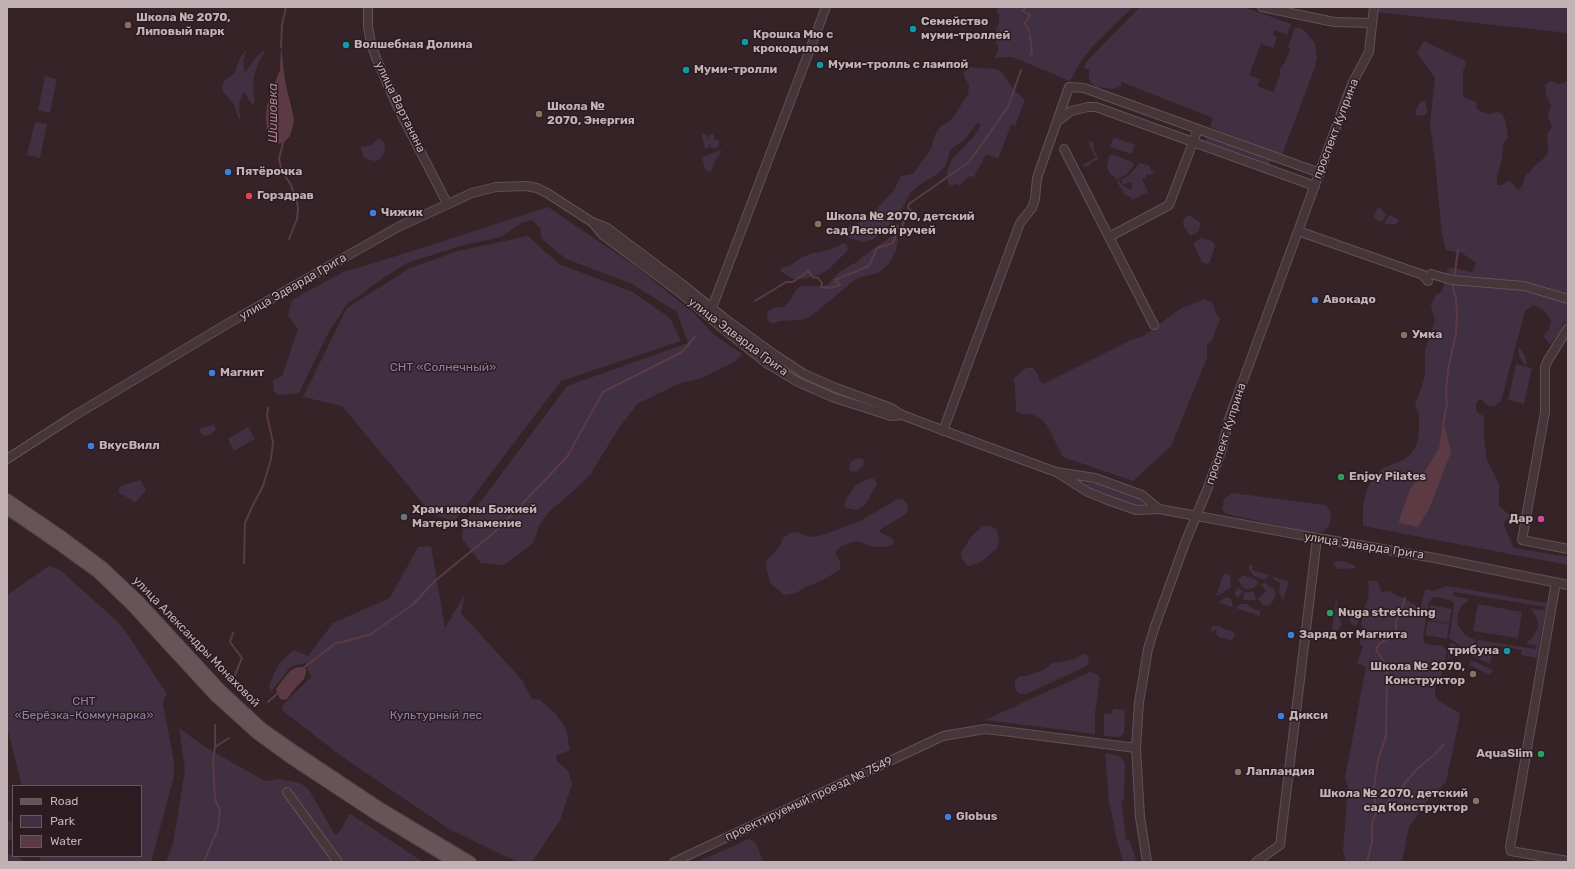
<!DOCTYPE html>
<html>
<head>
<meta charset="utf-8">
<style>
	body { margin:0 }
	#map { position:relative; width:1575px; height:869px; overflow:hidden; background:#352328; font-family:Rubik,sans-serif }
	canvas { display:block }
	.frame { position:absolute; inset:0; border:8px solid #c2b1b5; pointer-events:none }
	.legend { position:absolute; left:12px; top:785px; width:130px; height:72px; box-sizing:border-box; background:#2a1c20; border:1px solid #67585c; margin:0; padding:5px 7px; list-style:none; font-size:12px; color:#c2b1b5 }
	.legend li { display:flex; align-items:center; gap:8px; height:20px }
	.legend b { width:20px; border:1px solid #67585c }
</style>
</head>
<body>
<div id="map">
<canvas width="1575" height="869"></canvas>
<div class="frame"></div>
<ul class="legend">
<li><b style="height:5px;background:#665459"></b>Road</li>
<li><b style="height:11px;background:#413041"></b>Park</li>
<li><b style="height:11px;background:#5c3a44"></b>Water</li>
</ul>
</div>
<script>
const ctx = document.querySelector('canvas').getContext('2d');
ctx.lineJoin = 'round';
function paint(path, color) { ctx.fillStyle = color; ctx.fill(path, 'evenodd'); }
const toPath = rows => new Path2D(rows.map(r => 'M' + r).join(''));
function trace(path, color, width, dash) { ctx.strokeStyle = color; ctx.lineWidth = width; ctx.lineCap = dash ? 'butt' : 'round'; ctx.setLineDash(dash || []); ctx.stroke(path); }
function label(font, color, halo, rows, align = 'center') {
  ctx.font = font + ' Rubik,sans-serif'; ctx.lineWidth = 3; ctx.setLineDash([]); ctx.textBaseline = 'middle'; ctx.strokeStyle = halo; ctx.fillStyle = color; for (const [text, x, y, turn = 0] of rows) {
    ctx.save(); ctx.translate(x, y); ctx.rotate((+turn || 0) * Math.PI / 180); ctx.textAlign = isNaN(turn) ? turn : align; if (halo) ctx.strokeText(text, 0, 0); ctx.fillText(text, 0, 0); ctx.restore();
  }
}
paint(toPath([
	[998,7,1133,7,1091,48,1081,61,1070,81,1012,57,994,58,999,50,994,36,999,21,999,15,997,12],
	[1140,7,1244,7,1291,24,1287,35,1275,30,1273,35,1277,37,1273,48,1261,44,1249,75,1260,79,1257,86,1273,92,1280,76,1280,69,1285,62,1290,49,1288,47,1295,28,1300,28,1305,31,1315,44,1317,59,1315,64,1316,64,1282,155,1210,127,1213,118,1121,82,1121,86,1114,89,1097,87,1092,84,1089,79,1089,69,1084,68,1088,60],
	[1377,7,1568,7,1568,33,1376,12],
	[1424,41,1464,60,1466,65,1463,71,1463,97,1476,102,1477,109,1482,112,1491,114,1497,112,1502,114,1505,119,1508,137,1504,142,1502,158,1497,177,1497,185,1502,185,1508,181,1510,181,1518,190,1522,186,1525,177,1533,168,1546,156,1548,151,1547,134,1552,127,1548,116,1551,105,1546,95,1545,86,1547,83,1551,81,1560,84,1564,83,1568,80,1568,320,1566,323,1563,322,1560,332,1550,344,1544,337,1545,333,1549,330,1551,321,1545,311,1533,305,1525,311,1501,401,1494,407,1487,405,1481,399,1479,400,1476,403,1476,411,1484,417,1484,437,1487,460,1499,484,1499,506,1511,516,1503,523,1514,548,1568,557,1568,565,1363,526,1363,507,1366,491,1373,478,1383,468,1403,460,1411,454,1417,444,1419,432,1419,415,1415,405,1425,376,1425,351,1435,320,1431,305,1436,295,1442,292,1446,275,1449,267,1472,272,1476,263,1462,253,1446,250,1442,234,1435,161,1430,124,1435,78,1417,53],
	[247,49,243,61,245,73,255,58,264,50,264,54,259,61,254,76,253,91,255,100,253,106,244,92,240,101,239,110,241,121,238,117,234,104,223,92,222,86,225,80,234,74,240,58],
	[969,67,997,69,1002,72,1013,89,1025,100,1015,126,1011,125,998,159,986,154,974,177,969,176,960,185,955,184,952,186,948,183,947,172,952,159,975,135,979,128,980,123,976,124,965,139,950,150,947,161,944,168,937,174,918,186,910,193,900,213,886,229,872,240,862,242,847,237,844,230,846,228,863,221,872,214,894,190,901,176,913,174,918,167,931,149,935,135,940,127,952,119,968,94,969,85,963,74],
	[45,76,57,79,50,113,38,110],
	[1425,101,1427,110,1426,114,1421,116,1416,115,1415,112,1420,102],
	[35,122,47,124,40,158,27,155],
	[704,133,708,138,709,135,713,134,715,140,719,140,719,143,717,148,710,148,711,145,710,144,708,148,705,149,702,135],
	[1208,135,1272,158,1269,168,1252,160,1252,158,1240,153,1239,156,1208,143,1205,144],
	[1114,137,1135,145,1132,154,1110,147],
	[379,138,384,142,385,148,384,153,381,158,376,161,370,160,365,158,362,153,361,147,372,145],
	[1090,141,1094,143,1093,147,1098,158,1098,159,1092,162,1088,166,1085,167,1082,165,1096,158,1089,144],
	[721,150,721,153,716,159,710,173,705,169,702,157],
	[1112,154,1132,162,1134,165,1127,174,1116,180,1114,176,1110,174,1107,167,1109,156],
	[1140,163,1150,166,1151,170,1156,172,1149,175,1148,174,1146,175,1146,177,1142,179,1148,192,1133,200,1130,197,1125,195,1117,182,1119,180,1122,185,1132,190,1132,183,1128,182,1125,185,1123,184,1121,180,1128,176],
	[1379,206,1384,213,1387,214,1381,222,1373,218],
	[548,207,635,266,694,313,713,334,742,354,735,362,699,379,680,383,637,404,617,431,590,475,571,493,550,511,540,524,533,543,504,565,481,563,462,539,463,525,567,386,688,343,677,312,632,284,566,259,542,239,540,228,532,220,521,223,501,237,460,246,407,263,370,287,366,291,347,304,326,337,299,393,279,395,274,392,273,380,282,376,298,329,288,315,292,300,345,271,351,270,425,247],
	[1390,215,1399,220,1396,224,1392,225,1384,223],
	[1187,216,1191,216,1201,223,1198,232,1190,236,1183,224,1184,219],
	[894,235,898,239,896,250,888,265,878,273,860,277,852,282,810,317,801,320,779,321,775,323,771,323,768,321,767,312,773,308,783,307,789,302,796,290,801,286,823,286,829,284,834,277,841,271,855,263,870,251],
	[528,236,559,264,633,292,670,318,681,341,561,381,454,522,431,513,342,406,303,397,347,308,410,268,458,251],
	[1202,238,1212,241,1215,245,1210,262,1206,264,1202,262,1193,243],
	[844,243,847,245,848,250,828,270,821,274,803,279,793,279,780,271,783,267,790,266,802,257,813,253,829,250],
	[1204,299,1213,303,1215,311,1220,319,1212,340,1207,346,1207,358,1171,446,1133,481,1063,457,1047,425,1040,418,1032,414,1021,414,1016,411,1015,386,1013,379,1024,369,1032,367,1038,374,1039,380,1043,384,1133,339,1142,337,1180,309],
	[1520,348,1525,356,1527,363,1526,365,1523,363,1519,355,1518,349],
	[1516,364,1532,368,1524,404,1508,400],
	[214,425,216,430,209,435,204,436,199,432,200,428],
	[248,427,255,439,234,451,228,439],
	[858,458,863,459,865,463,858,471,852,472,849,470,850,464,852,461],
	[872,478,875,480,877,484,865,505,856,510,846,508,844,505,846,499,856,485,865,480],
	[140,480,146,490,135,503,124,495,120,494,118,491,121,486],
	[1085,482,1096,483,1137,497,1143,502,1144,505,1136,505,1110,497,1092,490,1087,486],
	[1232,493,1326,505,1331,514,1330,524,1323,532,1308,532,1226,514,1222,509,1224,499],
	[902,499,906,502,908,507,907,513,880,530,881,533,890,537,894,541,893,544,886,547,874,547,856,541,842,546,836,551,836,554,840,562,840,570,821,581,806,587,796,593,784,595,770,583,766,566,767,560,780,546,783,538,790,533,796,532,811,537,826,534,862,520,896,500],
	[984,526,991,526,997,530,999,541,997,548,981,562,970,566,967,565,962,559,961,553,971,537,979,529],
	[431,546,445,628,465,594,461,613,522,680,531,698,540,700,555,713,566,728,570,750,557,755,556,760,569,772,572,784,560,820,532,862,517,862,449,829,341,756,282,710,283,705,311,677,305,663,290,667,271,692,269,685,279,663,294,650,308,656,333,623,390,598,418,547],
	[1337,561,1343,561,1354,565,1356,568,1339,569,1333,565],
	[1249,564,1253,566,1252,570,1269,575,1266,579,1260,579,1253,575,1249,569],
	[49,566,59,569,118,622,126,632,167,694,164,699,163,704,174,762,174,776,151,862,41,862,39,856,141,856,141,786,22,786,7,727,7,595],
	[1224,573,1230,575,1231,587,1223,593,1216,596],
	[1243,575,1252,578,1258,581,1258,583,1254,588,1244,589,1238,580],
	[1272,576,1289,582,1283,600,1279,593,1280,583,1274,580],
	[1368,581,1377,581,1382,592,1389,591,1414,604,1420,610,1425,589,1432,591,1447,586,1547,603,1537,658,1521,655,1522,650,1493,645,1490,664,1471,655,1478,640,1536,649,1536,645,1525,644,1533,637,1538,627,1537,618,1530,608,1544,610,1545,607,1454,592,1453,596,1470,599,1461,606,1457,617,1458,625,1464,634,1470,638,1476,640,1470,653,1449,638,1454,607,1453,602,1449,600,1436,597,1432,598,1429,602,1423,637,1424,642,1427,644,1443,646,1447,650,1444,669,1435,687,1435,695,1439,701,1458,712,1460,716,1446,782,1431,796,1409,827,1402,862,1346,862,1343,851,1348,786,1345,778,1366,667,1357,663,1363,646,1359,644,1363,629,1361,625,1364,613,1364,608,1367,602,1369,591],
	[1265,583,1274,589,1276,594,1272,603,1267,606,1263,605,1258,598,1266,592,1263,587,1260,585],
	[1238,587,1243,591,1238,598,1235,595,1235,592],
	[1253,591,1256,600,1243,600,1244,593],
	[1226,597,1231,599,1233,607,1218,603],
	[1336,600,1338,602,1336,607,1342,614,1340,620,1342,625,1336,631,1332,630],
	[1240,604,1247,604,1254,609,1260,611,1260,616,1236,608],
	[1478,604,1522,612,1518,638,1473,631],
	[1430,605,1452,609,1449,623,1428,620],
	[1354,613,1359,617,1358,624,1355,626,1351,624,1350,618,1350,615],
	[1428,621,1449,624,1447,639,1425,635],
	[1212,626,1219,626,1224,629,1230,630,1235,634,1233,639,1230,641,1225,638,1220,638,1216,634,1217,630,1214,629,1212,633,1211,632],
	[1450,643,1453,643,1467,653,1461,651,1456,651,1451,654,1447,662],
	[1084,654,1088,655,1089,658,1087,666,1026,694,1019,694,1015,689,1015,681,1019,676,1026,676,1043,670,1052,663,1071,660],
	[1471,660,1493,670,1490,675,1469,665],
	[1090,672,1097,674,1100,678,1095,713,1095,734,985,720],
	[1113,709,1125,710,1124,733,1120,737,1104,736,1104,713,1112,714],
	[179,728,205,747,265,781,280,779,300,783,306,787,311,793,335,835,340,831,349,815,352,815,423,862,166,862,173,844,185,770],
	[1105,753,1120,756,1125,763,1124,799,1121,800,1126,840,1129,840,1137,862,1123,862,1118,845,1109,801],
	[7,820,13,823,13,839,7,841],
	[749,839,755,842,764,862,697,862],
	[7,854,19,857,23,862,7,862]
]), '#413041');
paint(toPath([
	[281,45,285,81,293,114,294,122,290,136,284,142,278,144,269,139,267,133,266,118,267,106,271,92,280,70],
	[1443,422,1449,443,1451,452,1429,509,1418,527,1399,523,1400,517,1410,489,1425,471,1439,448],
	[298,667,302,667,306,669,306,672,304,679,296,687,287,699,284,700,280,699,277,693,276,689,280,683,291,670]
]), '#5c3a44');
trace(toPath([
	[1026,7,1023,11,1030,15,1025,23,1029,31],
	[1030,35,1032,52,1030,55],
	[281,47,282,25,286,7],
	[284,139,279,159,282,171,291,185,297,201,298,209,297,219,289,239],
	[1454,279,1458,250],
	[755,301,786,282,793,282,808,271,813,277,818,278,822,283,821,287,831,288,840,285,835,280,869,266,877,248,893,243,896,235,896,225,901,231,904,228,902,224,904,222,903,219,907,219,909,212,912,211,908,208,909,204,969,162,1008,107,1021,70],
	[1443,425,1447,403,1446,393,1448,370,1456,333,1457,315,1456,298,1453,288,1454,283],
	[244,563,245,523,252,507,263,486,271,459,273,442,267,416,268,408],
	[233,633,230,642,242,658,235,675],
	[302,669,336,643,347,641,371,634,412,605,436,580,497,530,567,457,603,392,682,352,695,337],
	[268,702,278,693],
	[215,747,215,725],
	[1376,813,1395,795,1418,768,1434,755,1444,744],
	[204,862,218,828,220,811,215,799,213,760,215,747,229,738],
	[1367,862,1372,842,1372,823,1376,813,1374,788,1378,760,1386,736,1387,674,1385,663,1376,650,1379,644,1396,633,1396,623,1405,598]
]), '#5c3a44', 2);
const minor = toPath([
	[368,7,368,27,371,43,376,58,400,112,447,203],
	[1262,7,1334,22,1372,23],
	[1058,121,1071,111,1088,107,1096,107,1315,186],
	[1064,149,1154,325],
	[593,223,603,235,678,291,726,331,768,364,798,382,832,397,891,416,902,415],
	[1298,231,1423,275,1428,281],
	[1109,237,1169,205,1198,129],
	[1431,274,1452,280,1524,286,1568,299],
	[710,313,826,7],
	[1568,328,1548,360,1545,367,1545,412,1522,540,1568,549],
	[943,431,1020,223,1032,208,1035,199,1037,178,1069,87,1084,88,1320,173],
	[7,459,72,417,227,324,398,227,472,193,496,187,526,186,537,188,547,193,592,222,607,228,683,285,724,318,775,355,804,374,836,388,891,408,902,415,985,446,1056,472,1095,478,1142,495,1159,509],
	[1058,473,1088,492,1105,499,1136,510,1159,509,1306,536,1435,558,1568,585],
	[1556,582,1510,847,1511,851,1568,861],
	[287,792,338,862],
	[674,862,943,736,985,729,1003,731,1136,748],
	[1147,862,1140,817,1136,748,1139,702,1148,649,1155,626,1185,543,1207,490,1222,449,1229,419,1352,84,1369,52,1374,7],
	[1256,862,1280,845,1317,538]
]);
const major = toPath([
	[7,499,63,537,103,567,139,601,221,690,262,728,295,751,379,807,471,862],
	[7,509,58,544,98,573,133,607,215,696,257,734,290,758,375,814,454,862]
]);
trace(minor, '#615155', 10);
trace(major, '#4f4044', 12);
trace(minor, '#46363a', 8);
trace(major, '#665459', 10);
for (const [x, y, r, color] of [
	[128,25,4,"#8d6e63"],
	[913,29,4,"#0f9aa8"],
	[745,42,4,"#0f9aa8"],
	[346,45,4,"#0f9aa8"],
	[820,65,4,"#0f9aa8"],
	[686,70,4,"#0f9aa8"],
	[539,114,4,"#8d6e63"],
	[228,172,4,"#3f7fe0"],
	[249,196,4,"#e0444e"],
	[373,213,4,"#3f7fe0"],
	[818,224,4,"#8d6e63"],
	[1315,300,4,"#3f7fe0"],
	[1404,335,4,"#8d6e63"],
	[212,373,4,"#3f7fe0"],
	[91,446,4,"#3f7fe0"],
	[1341,477,4,"#2e9e5b"],
	[404,517,4,"#6b7280"],
	[1541,519,4,"#d1479c"],
	[1330,613,4,"#2e9e5b"],
	[1291,635,4,"#3f7fe0"],
	[1507,651,4,"#0f9aa8"],
	[1473,674,4,"#8d6e63"],
	[1281,716,4,"#3f7fe0"],
	[1541,754,4,"#2e9e5b"],
	[1238,772,4,"#8d6e63"],
	[1476,801,4,"#8d6e63"],
	[948,817,4,"#3f7fe0"]
]) { const dot = new Path2D(); dot.arc(x, y, r, 0, 2 * Math.PI); ctx.fillStyle = color; ctx.fill(dot); trace(dot, '#2a1c20', 1.5); }
label('bold 12px', '#c2b1b5', '#2a1c20', [
	["Школа № 2070,",136,18],
	["Липовый парк",136,32],
	["Семейство",921,22],
	["муми-троллей",921,36],
	["Крошка Мю с",753,35],
	["крокодилом",753,49],
	["Волшебная Долина",354,45],
	["Муми-тролль с лампой",828,65],
	["Муми-тролли",694,70],
	["Школа №",547,107],
	["2070, Энергия",547,121],
	["Пятёрочка",236,172],
	["Горздрав",257,196],
	["Чижик",381,213],
	["Школа № 2070, детский",826,217],
	["сад Лесной ручей",826,231],
	["Авокадо",1323,300],
	["Умка",1412,335],
	["Магнит",220,373],
	["ВкусВилл",99,446],
	["Enjoy Pilates",1349,477],
	["Храм иконы Божией",412,510],
	["Матери Знамение",412,524],
	["Дар",1533,519,"right"],
	["Nuga stretching",1338,613],
	["Заряд от Магнита",1299,635],
	["трибуна",1499,651,"right"],
	["Школа № 2070,",1465,667,"right"],
	["Конструктор",1465,681,"right"],
	["Дикси",1289,716],
	["AquaSlim",1533,754,"right"],
	["Лапландия",1246,772],
	["Школа № 2070, детский",1468,794,"right"],
	["сад Конструктор",1468,808,"right"],
	["Globus",956,817]
], 'left');
label('12px', '#c2b1b5', '#2a1c20', [
	["улица Вартаняна",400,107,64],
	["проспект Куприна",1336,129,-69],
	["улица Эдварда Грига",293,287,-30],
	["улица Эдварда Грига",738,337,37],
	["проспект Куприна",1226,434,-72],
	["улица Эдварда Грига",1364,546,9],
	["улица Александры Монаховой",196,642,46],
	["проектируемый проезд № 7549",809,799,-25]
]);
label('12px', '#8d81a1', '#2a1c20', [
	["СНТ «Солнечный»",443,368],
	["СНТ",84,702],
	["«Берёзка-Коммунарка»",84,716],
	["Культурный лес",436,716]
]);
label('italic 13px', '#a77c88', '#2a1c20', [
	["Шишовка",273,113,-90]
]);
</script>
</body>
</html>
